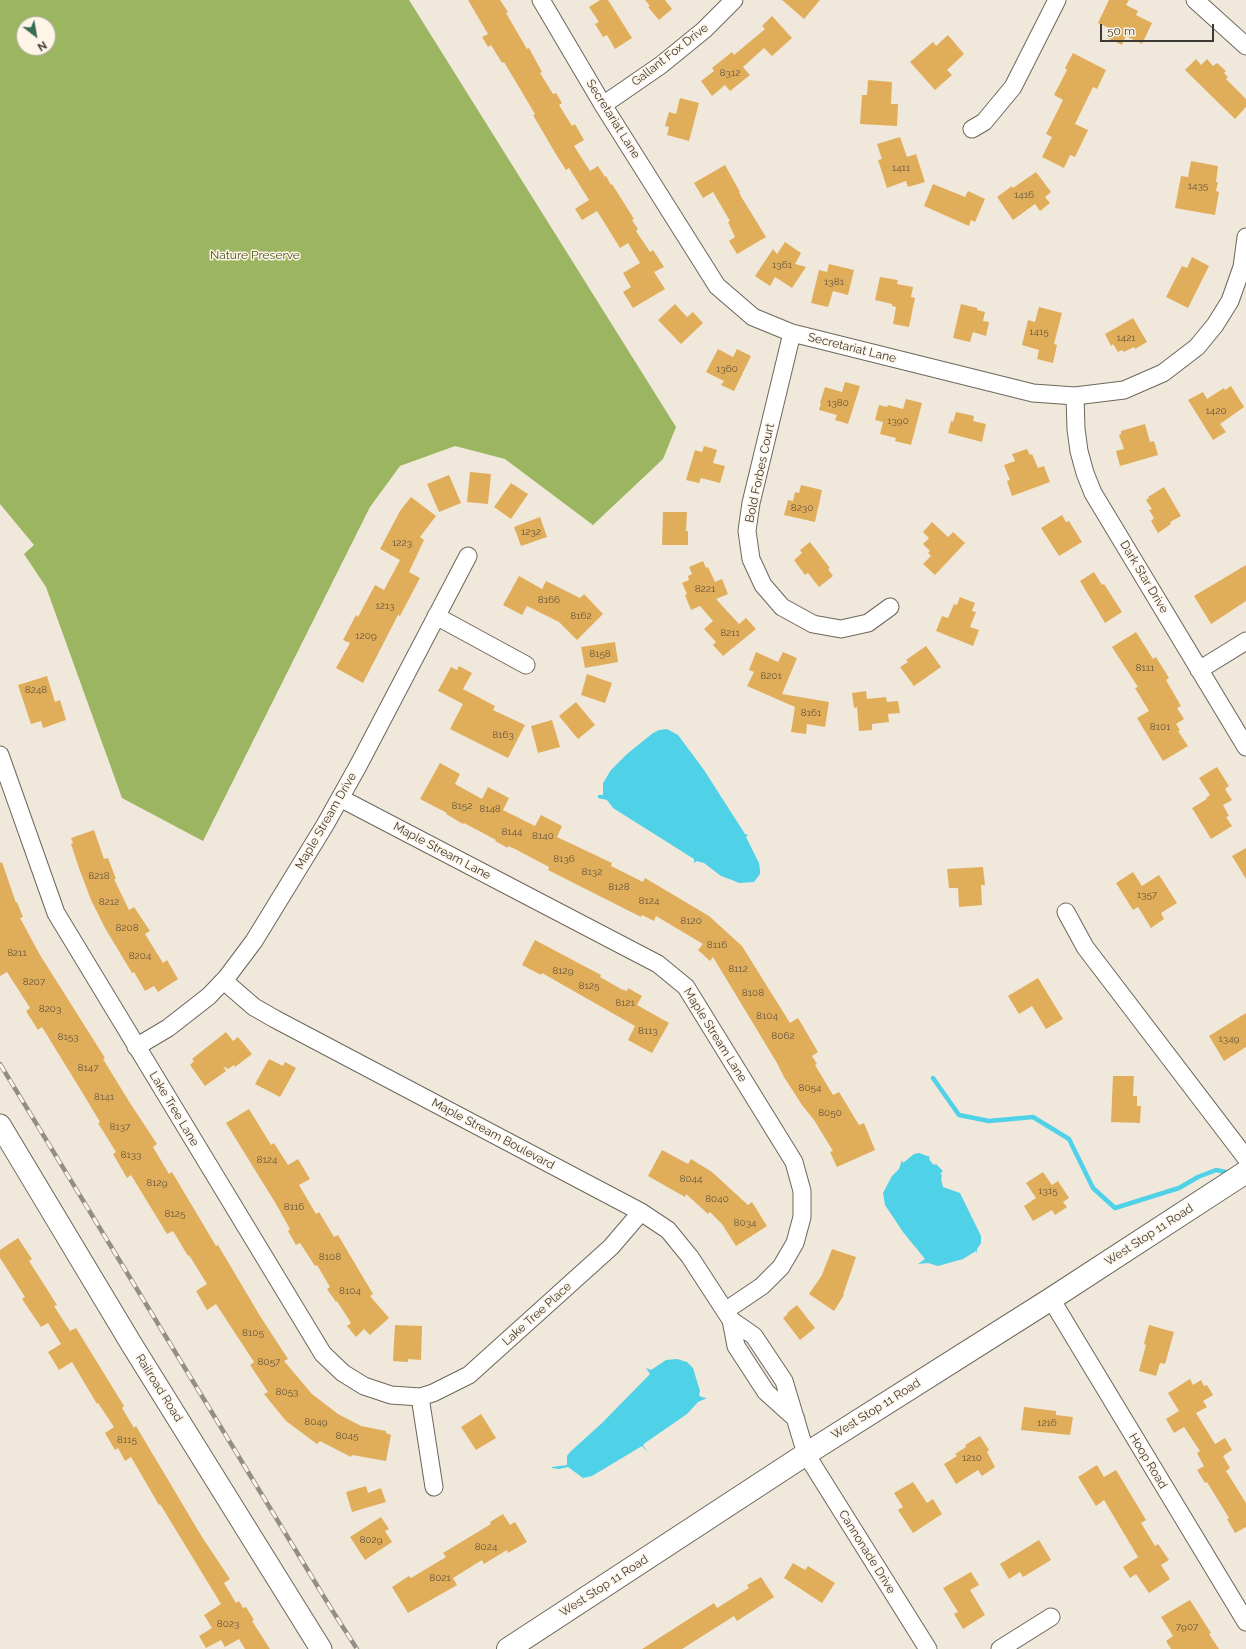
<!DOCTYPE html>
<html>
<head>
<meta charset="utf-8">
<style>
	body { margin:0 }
	#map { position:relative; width:1246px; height:1649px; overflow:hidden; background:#f0e8db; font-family:Raleway,sans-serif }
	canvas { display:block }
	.north { position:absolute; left:16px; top:16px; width:40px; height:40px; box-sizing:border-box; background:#fef5e8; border:1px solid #b0aaa0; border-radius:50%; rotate:149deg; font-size:11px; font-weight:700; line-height:16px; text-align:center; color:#3c3934 }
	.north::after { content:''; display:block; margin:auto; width:14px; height:18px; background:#356c54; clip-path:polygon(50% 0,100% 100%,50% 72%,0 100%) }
	.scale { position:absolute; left:1100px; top:24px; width:114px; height:18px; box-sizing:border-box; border:2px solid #3c3934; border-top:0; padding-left:5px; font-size:12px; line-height:14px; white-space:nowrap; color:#3c3934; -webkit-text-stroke:3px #fef5e8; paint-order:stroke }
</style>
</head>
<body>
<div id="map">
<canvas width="1246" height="1649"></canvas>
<div class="north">N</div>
<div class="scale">50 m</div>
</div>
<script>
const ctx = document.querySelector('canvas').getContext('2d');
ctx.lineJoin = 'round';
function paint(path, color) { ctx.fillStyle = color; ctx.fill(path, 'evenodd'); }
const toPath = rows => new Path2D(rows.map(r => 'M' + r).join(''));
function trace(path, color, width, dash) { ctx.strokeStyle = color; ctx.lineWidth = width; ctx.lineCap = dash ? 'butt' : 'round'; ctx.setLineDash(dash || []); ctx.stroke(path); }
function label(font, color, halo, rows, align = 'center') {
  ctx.font = font + ' Raleway,sans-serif'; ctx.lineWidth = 3; ctx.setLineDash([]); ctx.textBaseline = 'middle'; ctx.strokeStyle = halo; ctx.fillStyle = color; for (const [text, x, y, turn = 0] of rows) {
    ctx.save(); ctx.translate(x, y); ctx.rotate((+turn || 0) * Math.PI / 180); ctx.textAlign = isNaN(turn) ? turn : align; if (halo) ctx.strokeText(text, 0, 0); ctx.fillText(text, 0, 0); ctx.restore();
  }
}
paint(toPath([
	[0,0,409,0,676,427,663,459,593,525,505,459,455,446,400,466,370,507,203,841,122,798,46,587,24,554,34,545,0,504],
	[24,24,48,24,48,48,24,48]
]), '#9cb560');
paint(toPath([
	[667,729,678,735,704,770,745,834,748,835,746,837,759,863,760,870,760,874,754,882,739,883,732,880,721,876,704,863,696,861,695,863,694,862,694,859,613,808,607,800,598,798,598,795,603,795,603,783,611,770,627,754,653,733,659,730],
	[919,1153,930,1157,929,1159,931,1162,934,1165,936,1164,943,1171,940,1174,942,1175,941,1179,943,1187,960,1193,981,1236,981,1243,977,1249,977,1253,976,1251,963,1259,938,1266,928,1263,918,1264,925,1259,903,1232,885,1205,883,1193,892,1176,899,1169,902,1160,903,1163,914,1154],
	[677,1359,687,1362,693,1368,700,1391,699,1395,701,1397,707,1398,698,1402,687,1414,645,1443,643,1445,648,1453,642,1446,592,1476,583,1478,568,1467,559,1469,552,1468,552,1467,567,1465,567,1456,570,1452,602,1423,650,1374,646,1368,651,1370,666,1360]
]), '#4fd1e8');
trace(toPath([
	[933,1078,959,1115,989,1121,1033,1117,1069,1139,1093,1188,1115,1208,1179,1188,1198,1177,1216,1170,1230,1173]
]), '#4fd1e8', 4.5);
paint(toPath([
	[468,0,500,0,508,12,506,13,527,49,529,48,542,72,540,73,553,94,556,93,562,103,559,105,572,126,575,124,584,140,574,146,590,171,598,166,605,177,606,176,611,185,612,184,634,219,632,220,638,229,636,231,650,252,653,250,664,267,654,272,665,289,633,308,623,292,631,287,623,273,640,263,628,243,620,248,597,211,582,220,575,209,589,200,569,168,566,170,557,156,533,115,535,114,504,62,502,63,491,45,488,47,482,37,488,34],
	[600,0,608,0,632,38,615,49,607,35,603,37,595,24,599,22,589,7],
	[645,0,665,0,672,9,659,20,648,7,650,6],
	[782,0,820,0,804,19],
	[1109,0,1129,0,1126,5,1138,11,1136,15,1152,23,1142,44,1126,36,1122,45,1107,38,1111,29,1098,23],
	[772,16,792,38,772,56,764,48,743,67,750,75,730,91,725,85,712,96,701,81,714,71,712,68,732,52,734,55,765,29,762,26],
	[948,35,964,54,947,70,952,75,935,90,910,62,933,42,936,46],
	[1073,53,1106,70,1097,89,1093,87,1075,124,1088,130,1075,157,1070,155,1064,168,1042,157,1052,137,1046,134,1063,100,1054,95,1067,70,1065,68],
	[1196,59,1201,65,1207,59,1213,66,1217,63,1226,71,1224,73,1228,77,1226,79,1246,99,1246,107,1235,119,1185,70],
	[868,80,892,82,891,104,898,104,897,126,860,124,862,95,867,95],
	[680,98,699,103,689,141,667,135,669,127,665,126,669,112,676,114],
	[900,137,907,157,916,154,925,182,908,187,906,181,887,188,878,160,882,159,877,144],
	[1191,161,1218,166,1216,182,1218,182,1216,191,1219,192,1215,215,1175,208,1181,176,1188,177],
	[725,165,740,192,739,192,742,198,766,237,737,254,729,241,735,237,728,222,730,221,713,192,703,198,694,183],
	[1036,172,1051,192,1045,197,1050,203,1040,211,1035,204,1013,220,997,197,1012,186,1013,188],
	[933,184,965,197,968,191,985,199,975,222,971,220,969,226,924,206],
	[785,242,801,253,795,264,806,267,792,288,775,277,770,286,755,276,773,249,777,254],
	[1192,257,1209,266,1188,308,1166,297,1182,266,1187,268],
	[829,264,854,270,848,295,833,291,828,307,811,303,819,270,827,272],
	[880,277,898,280,897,284,913,287,911,297,915,298,909,327,893,324,896,307,892,306,892,304,875,300],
	[675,304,687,317,693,312,703,323,681,344,658,320],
	[961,304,977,308,977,310,985,312,983,321,989,322,986,336,973,332,970,342,953,338],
	[1039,307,1062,313,1054,344,1057,345,1053,363,1037,359,1039,350,1022,345,1028,320,1035,322],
	[1133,318,1147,342,1135,349,1134,347,1124,352,1122,350,1118,352,1113,344,1111,346,1105,334],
	[718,349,733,357,737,349,751,356,734,391,721,385,724,381,706,372],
	[845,382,860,386,848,424,835,420,837,415,819,410,821,403,820,403,825,387,842,392],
	[1231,386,1244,407,1220,424,1226,432,1213,440,1188,400,1203,392,1207,399,1224,388,1225,390],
	[906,399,922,403,911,445,895,441,896,438,880,434,883,422,875,420,879,405,887,407,888,405,903,409],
	[956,412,974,416,973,421,986,424,982,442,948,433,951,421,953,422],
	[1145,424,1150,442,1154,441,1158,455,1120,466,1116,451,1124,449,1119,435,1121,434,1121,431],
	[704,446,717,450,713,463,725,466,720,483,701,478,699,483,686,480,695,450,702,452],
	[1027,449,1030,455,1032,454,1038,468,1044,466,1050,482,1012,496,1007,481,1010,480,1004,465,1015,461,1012,454],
	[470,472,491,474,488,504,467,502],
	[449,475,461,503,439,512,427,484],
	[511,483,528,494,511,519,494,507],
	[801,485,822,490,815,522,784,515,788,500,793,501,795,492,799,493],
	[1164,487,1181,516,1170,522,1171,524,1158,533,1151,521,1154,518,1149,510,1152,509,1146,500,1149,498,1148,497],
	[411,497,436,516,420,537,424,540,409,572,420,578,400,616,398,615,363,683,336,668,350,643,343,640,356,615,358,617,375,585,384,590,400,560,380,549,400,511],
	[663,512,687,512,686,531,688,531,688,545,662,545],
	[1062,515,1066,522,1069,521,1082,542,1059,556,1041,528],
	[540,517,547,537,521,546,514,527],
	[932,522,948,537,953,532,965,543,935,575,923,564,931,556,928,553,930,551,923,544,929,538,923,532],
	[810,542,830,568,828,569,833,576,819,587,808,573,805,575,794,560,802,553,800,550],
	[703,561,706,568,708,567,715,582,722,579,728,594,716,599,739,624,746,618,756,629,723,656,713,645,716,642,704,629,713,621,700,606,691,610,685,595,687,594,682,583,689,580,688,576,692,574,689,567],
	[1246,565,1246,601,1211,624,1194,596],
	[1094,572,1102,585,1104,584,1122,612,1105,623,1080,581],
	[519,576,542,589,546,581,580,598,584,594,603,614,577,640,559,622,527,606,522,615,503,605],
	[960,597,975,603,972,611,976,612,970,627,979,630,973,646,936,631,942,616,948,618,954,604,957,605],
	[1136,632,1153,659,1156,657,1169,678,1166,680,1181,706,1177,708,1184,719,1176,724,1180,730,1178,731,1188,746,1163,761,1137,718,1149,711,1135,688,1138,687,1112,647],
	[615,642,618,662,585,668,581,647],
	[926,646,941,667,914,686,900,667,908,662,906,660],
	[756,652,778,662,783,652,797,658,782,694,829,702,825,727,807,724,806,734,791,732,795,707,747,686,754,672,749,670],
	[459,666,472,673,463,689,495,706,493,710,525,725,508,758,450,729,463,704,438,691,451,667,457,670],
	[587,674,612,683,605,703,581,695],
	[47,676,55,702,60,700,66,720,43,728,41,721,31,724,18,685],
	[866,691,867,699,886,697,887,702,898,701,900,713,888,714,889,722,872,724,872,730,859,731,857,707,854,708,852,693],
	[576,702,595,725,578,739,559,716],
	[552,720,560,747,538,753,531,726],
	[440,763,460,774,455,784,482,799,488,787,509,798,503,810,535,826,541,815,562,826,557,837,612,863,611,866,643,882,645,878,709,916,742,946,790,1023,798,1018,818,1052,812,1056,817,1064,815,1065,833,1095,839,1092,859,1125,864,1123,875,1150,837,1167,830,1152,833,1151,814,1120,802,1105,784,1077,777,1063,713,957,710,961,698,950,703,944,656,916,654,921,642,915,641,917,548,870,549,867,515,849,508,846,508,848,495,841,496,840,464,823,463,824,446,814,447,813,420,799],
	[1217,767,1229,786,1225,789,1232,800,1223,805,1229,816,1226,817,1232,826,1211,839,1192,808,1207,799,1206,798,1210,795,1199,778],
	[94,830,104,859,108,858,116,879,114,879,129,910,134,907,150,931,145,934,163,963,167,960,178,979,158,992,154,986,145,991,134,972,132,973,105,928,91,900,79,868,71,844,73,843,71,838],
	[1246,848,1246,879,1232,856],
	[2,862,16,903,17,902,23,917,20,918,40,955,105,1058,103,1059,130,1103,157,1144,153,1147,169,1174,172,1172,216,1246,218,1245,260,1316,288,1359,284,1361,312,1394,338,1414,361,1426,386,1431,386,1433,391,1435,386,1461,352,1455,351,1457,320,1441,317,1444,286,1421,264,1394,268,1392,250,1365,254,1362,216,1304,207,1310,196,1291,207,1284,189,1255,188,1256,173,1231,167,1234,131,1175,127,1178,113,1154,116,1152,98,1123,100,1122,82,1092,42,1027,38,1030,26,1011,30,1008,7,972,0,976,0,863],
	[983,867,985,885,981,885,982,905,959,907,958,888,949,888,947,869],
	[1133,872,1142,886,1159,875,1177,903,1161,913,1164,919,1151,928,1138,907,1133,910,1116,883],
	[535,940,601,975,600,977,621,989,627,991,628,988,642,996,637,1005,669,1023,652,1053,628,1040,635,1026,542,973,541,975,522,965],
	[1038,978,1063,1019,1046,1029,1032,1006,1019,1014,1008,996],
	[1246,1013,1246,1047,1224,1061,1209,1036],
	[226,1032,233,1041,238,1037,252,1054,235,1067,234,1065,228,1069,223,1066,226,1071,205,1086,190,1065,194,1061,192,1059],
	[269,1059,283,1066,285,1062,296,1068,280,1097,255,1084],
	[1113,1076,1134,1076,1133,1096,1137,1096,1137,1106,1141,1106,1140,1123,1111,1122],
	[249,1109,271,1145,274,1143,288,1165,298,1159,310,1179,299,1185,316,1214,319,1212,334,1237,338,1235,373,1294,370,1296,389,1318,370,1335,364,1329,356,1337,347,1326,351,1323,337,1301,336,1302,327,1289,330,1287,317,1265,315,1266,300,1243,296,1245,288,1231,290,1229,276,1204,226,1123],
	[662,1150,688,1164,691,1159,712,1172,748,1205,752,1202,767,1226,736,1246,722,1224,710,1212,708,1214,686,1194,685,1197,648,1176],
	[1043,1172,1052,1185,1058,1181,1069,1198,1063,1202,1067,1207,1055,1215,1052,1210,1033,1221,1024,1206,1036,1198,1026,1183],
	[18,1238,32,1259,29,1261,57,1305,54,1306,70,1331,76,1328,124,1406,122,1408,134,1428,136,1426,202,1537,230,1579,224,1583,236,1603,239,1601,243,1608,246,1607,254,1620,252,1621,270,1649,245,1649,239,1639,225,1647,221,1640,206,1648,199,1636,212,1628,204,1615,221,1604,160,1504,159,1505,131,1457,125,1461,118,1448,115,1450,105,1433,114,1427,98,1403,97,1404,72,1362,59,1370,48,1352,61,1344,48,1323,41,1327,22,1299,25,1297,0,1258,0,1250],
	[832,1249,856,1257,843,1295,844,1295,834,1311,809,1294,822,1275],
	[797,1305,815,1328,800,1340,783,1318,788,1314,787,1313],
	[395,1325,422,1326,421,1360,408,1359,408,1362,393,1361],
	[1149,1325,1174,1332,1165,1364,1160,1363,1156,1376,1139,1371,1146,1345,1144,1344],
	[1190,1379,1193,1385,1201,1380,1204,1386,1207,1385,1213,1395,1203,1401,1207,1407,1196,1413,1215,1444,1225,1438,1232,1450,1223,1456,1230,1468,1226,1471,1246,1503,1246,1527,1235,1533,1227,1519,1229,1518,1207,1482,1205,1483,1197,1470,1204,1466,1197,1453,1200,1451,1184,1427,1174,1433,1166,1419,1179,1411,1168,1393],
	[1024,1407,1056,1411,1056,1415,1073,1417,1070,1435,1021,1430],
	[481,1414,496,1438,476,1450,461,1427],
	[980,1436,989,1450,987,1452,995,1467,982,1476,978,1470,956,1484,944,1464,957,1456,955,1454,966,1447,965,1445],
	[1097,1465,1104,1477,1116,1470,1146,1520,1141,1523,1155,1546,1158,1544,1169,1560,1161,1565,1170,1579,1149,1593,1136,1574,1130,1578,1123,1567,1138,1557,1104,1500,1096,1506,1078,1477],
	[913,1482,927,1503,933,1499,942,1514,913,1533,898,1510,903,1507,894,1493],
	[366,1486,368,1493,381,1488,386,1502,352,1512,346,1492],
	[503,1514,510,1525,515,1522,527,1542,508,1553,507,1550,484,1564,482,1560,453,1578,457,1585,408,1613,392,1587,409,1576,411,1578,446,1557,443,1553,491,1524,490,1522],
	[381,1517,389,1529,385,1531,392,1542,365,1560,350,1537],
	[1039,1540,1051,1560,1023,1577,1020,1572,1009,1579,1000,1564],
	[793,1563,805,1570,808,1566,835,1583,822,1603,784,1578],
	[971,1572,979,1585,970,1590,985,1615,963,1629,954,1614,958,1612,943,1588],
	[761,1577,774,1597,737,1621,734,1616,682,1649,642,1649,714,1603,717,1608,749,1588,747,1585],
	[1190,1600,1211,1633,1209,1634,1219,1649,1171,1649,1166,1641,1173,1636,1161,1617]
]), '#e0ae5b');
const minor = toPath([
	[541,0,603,105,717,286,753,317,792,333,1033,393,1075,396,1124,390,1163,373,1197,347,1215,325,1230,301,1242,267,1246,237],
	[1195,0,1246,46],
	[603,105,661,65,704,30,734,0],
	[972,129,984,122,1013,87,1057,0],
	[792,333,751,503,747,531,751,559,763,585,782,607,813,624,841,629,868,623,890,607],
	[1075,396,1076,429,1079,451,1085,473,1093,493,1246,747],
	[436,616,526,665],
	[1199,670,1246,641],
	[0,755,56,913,323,1354,343,1373,364,1386,391,1395,420,1397,433,1393,469,1375,611,1247,641,1212],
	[340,798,658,964,686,987,794,1162,802,1191,802,1217,795,1243,781,1267,762,1286,725,1311],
	[1066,912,1085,947,1246,1158],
	[224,981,254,1007,275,1019,641,1212,668,1230,690,1257,731,1320,754,1336,784,1381,806,1454,928,1649],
	[136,1047,168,1028,209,996,227,977,254,941,325,825,358,766,468,556],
	[1051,1299,1246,1622],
	[731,1320,736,1346,766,1392,796,1419],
	[420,1397,434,1487],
	[1000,1649,1051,1617]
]);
const tertiary = toPath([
	[0,1125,132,1345,321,1649]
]);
const secondary = toPath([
	[508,1649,806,1454,1051,1299,1246,1172]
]);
trace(minor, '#6d665b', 19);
trace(tertiary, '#6d665b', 23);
trace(secondary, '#6d665b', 24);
trace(minor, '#fff', 17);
trace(tertiary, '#fff', 21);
trace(secondary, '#fff', 22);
const rail = toPath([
	[0,1064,332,1610,357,1649]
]);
trace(rail, '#938e85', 4.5);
trace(rail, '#fef5e8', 3, [9]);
label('10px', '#65563e', null, [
	["8312",730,73],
	["1411",901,168],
	["1435",1198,186],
	["1416",1024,195],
	["1361",782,265],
	["1381",834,282],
	["1415",1039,332],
	["1421",1126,338],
	["1360",727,369],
	["1380",838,403],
	["1420",1216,411],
	["1390",898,421],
	["8230",802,508],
	["1232",531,532],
	["1223",402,543],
	["8221",705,589],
	["8166",549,600],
	["1213",385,606],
	["8162",581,616],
	["8211",730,633],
	["1209",366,636],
	["8158",600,654],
	["8111",1145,668],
	["8201",771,676],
	["8248",36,690],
	["8161",811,713],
	["8101",1160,727],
	["8163",503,735],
	["8152",462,806],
	["8148",490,809],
	["8144",512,832],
	["8140",543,836],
	["8136",564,859],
	["8132",592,872],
	["8218",99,876],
	["8128",619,887],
	["1357",1147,895],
	["8124",649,901],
	["8212",109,902],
	["8120",691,921],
	["8208",127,928],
	["8116",717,945],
	["8211",17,953],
	["8204",140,956],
	["8112",738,969],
	["8129",563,971],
	["8207",34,982],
	["8125",589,986],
	["8108",753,993],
	["8121",625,1003],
	["8203",50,1009],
	["8104",767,1016],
	["8113",648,1031],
	["8062",783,1036],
	["8153",68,1037],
	["1349",1229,1039],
	["8147",88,1068],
	["8054",810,1088],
	["8141",104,1097],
	["8050",830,1113],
	["8137",120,1127],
	["8133",131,1155],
	["8124",267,1160],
	["8044",691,1179],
	["8129",157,1183],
	["1315",1048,1191],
	["8040",717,1199],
	["8116",294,1207],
	["8125",175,1214],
	["8034",745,1223],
	["8108",330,1257],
	["8104",350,1291],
	["8105",253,1333],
	["8057",269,1362],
	["8053",287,1392],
	["8049",316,1422],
	["1216",1047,1423],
	["8045",347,1436],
	["8115",127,1440],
	["1210",972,1458],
	["8029",371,1540],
	["8024",486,1547],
	["8021",440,1578],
	["8023",228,1624],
	["7907",1187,1627]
]);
label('12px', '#3c3934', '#fef5e8', [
	["Gallant Fox Drive",670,55,-38],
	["Secretariat Lane",613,119,58],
	["Secretariat Lane",852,348,14],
	["Bold Forbes Court",760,473,-78],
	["Dark Star Drive",1144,577,59],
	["Maple Stream Drive",326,821,-60],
	["Maple Stream Lane",442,851,28],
	["Maple Stream Lane",715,1035,58],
	["Lake Tree Lane",174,1109,59],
	["Maple Stream Boulevard",493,1134,28],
	["West Stop 11 Road",1149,1235,-33],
	["Lake Tree Place",537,1314,-42],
	["Railroad Road",159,1388,58],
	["West Stop 11 Road",876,1409,-32],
	["Hoop Road",1148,1461,59],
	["Cannonade Drive",867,1552,58],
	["West Stop 11 Road",604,1586,-33]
]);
label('12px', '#455518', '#fef5e8', [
	["Nature Preserve",255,255]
]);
</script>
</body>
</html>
